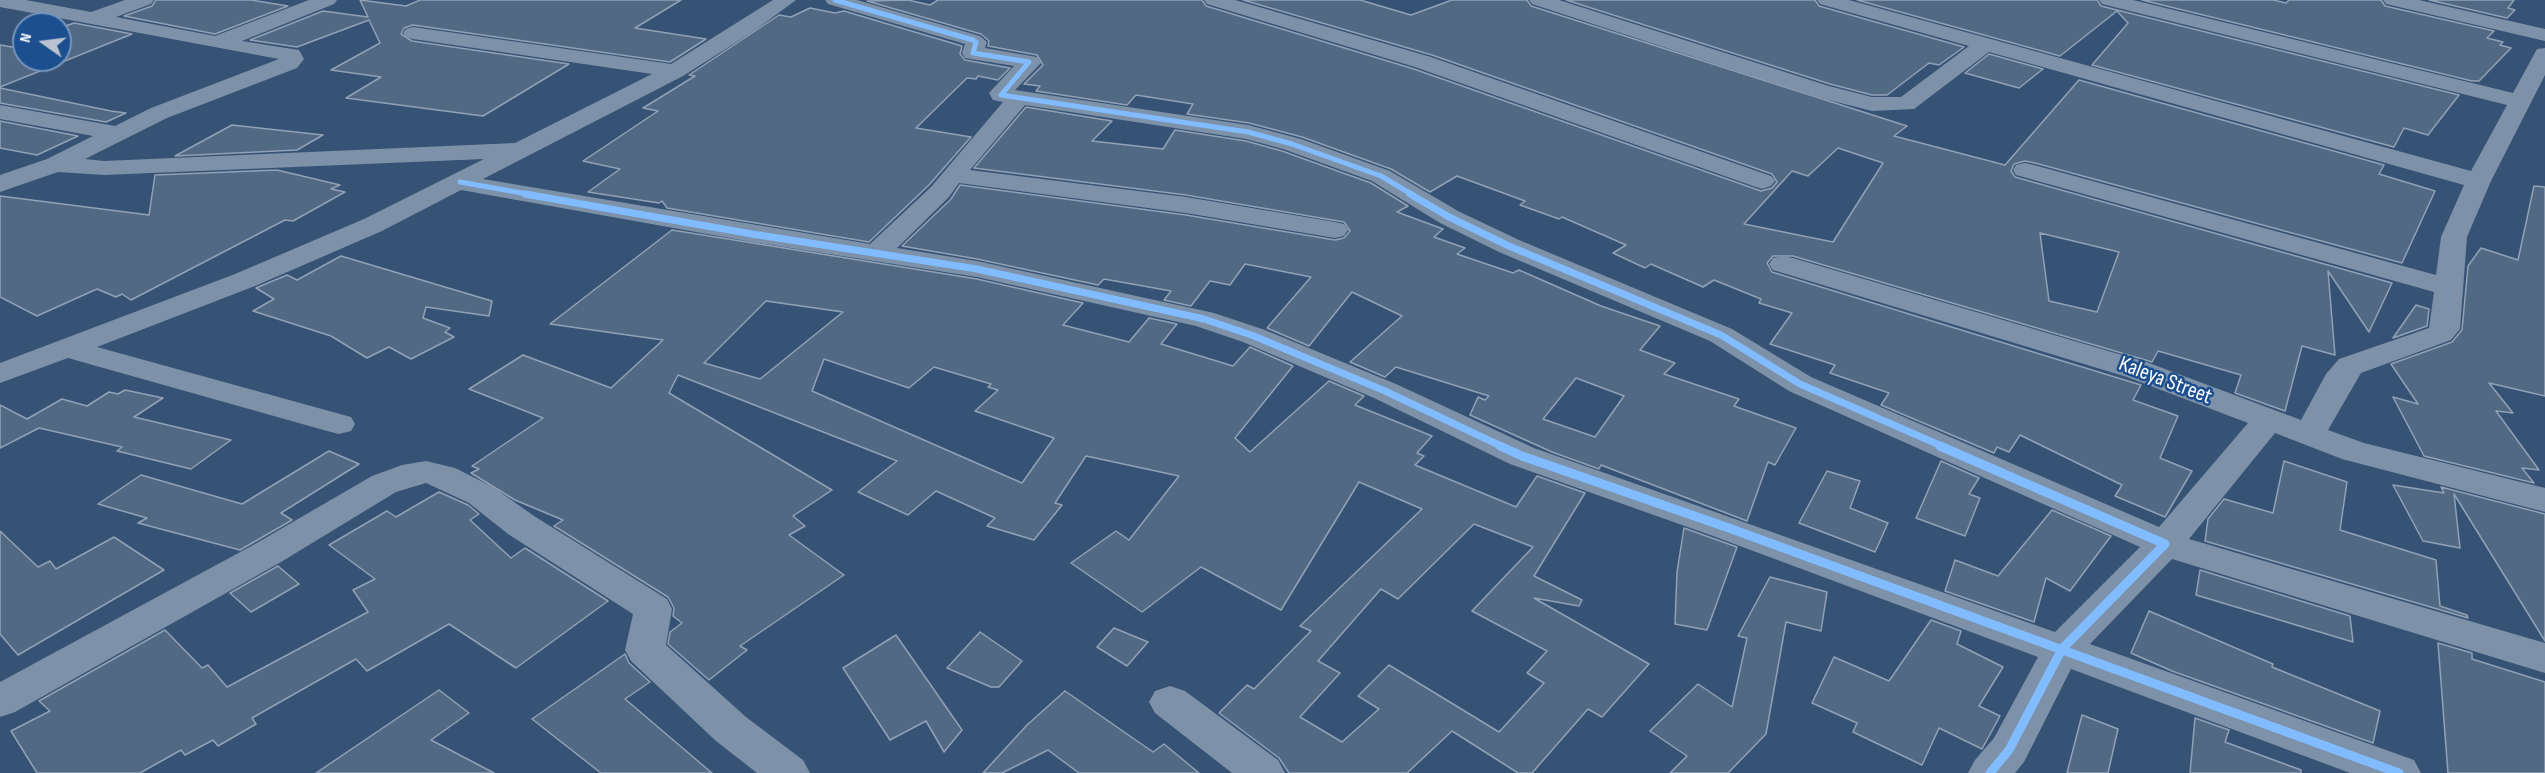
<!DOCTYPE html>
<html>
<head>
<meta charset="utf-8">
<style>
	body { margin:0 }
	#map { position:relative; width:2545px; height:773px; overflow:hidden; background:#365274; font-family:"Sofia Sans Condensed",sans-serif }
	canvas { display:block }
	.north { position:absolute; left:12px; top:12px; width:60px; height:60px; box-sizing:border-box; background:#1b4f8f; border:2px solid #7695bc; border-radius:50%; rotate:284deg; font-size:16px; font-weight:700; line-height:24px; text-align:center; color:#fff }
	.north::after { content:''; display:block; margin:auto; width:21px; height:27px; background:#b9c2ce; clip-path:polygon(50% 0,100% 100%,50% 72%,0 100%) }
</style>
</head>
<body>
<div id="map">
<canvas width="2545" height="773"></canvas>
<div class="north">N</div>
</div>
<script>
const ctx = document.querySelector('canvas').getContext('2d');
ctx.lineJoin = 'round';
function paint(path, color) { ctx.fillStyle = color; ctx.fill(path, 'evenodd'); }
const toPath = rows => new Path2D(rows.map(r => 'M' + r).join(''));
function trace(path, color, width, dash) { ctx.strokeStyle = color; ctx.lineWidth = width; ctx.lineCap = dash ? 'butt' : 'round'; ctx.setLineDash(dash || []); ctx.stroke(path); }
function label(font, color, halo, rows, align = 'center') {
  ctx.font = font + ' "Sofia Sans Condensed",sans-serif'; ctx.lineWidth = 5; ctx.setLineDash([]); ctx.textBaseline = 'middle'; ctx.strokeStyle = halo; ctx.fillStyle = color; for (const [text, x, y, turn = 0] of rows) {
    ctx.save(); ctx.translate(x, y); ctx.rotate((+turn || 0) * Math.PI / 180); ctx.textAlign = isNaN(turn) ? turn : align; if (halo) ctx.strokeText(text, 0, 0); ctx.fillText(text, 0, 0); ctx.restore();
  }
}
const building = toPath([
	[156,0,251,0,288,6,215,34,124,16,152,6,156,0],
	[360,0,406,6,420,0,681,0,635,28,706,39,670,62,413,25,404,28,401,34,412,41,569,64,483,116,346,98,381,77,331,70,380,43,369,20,297,47,250,40,323,11,368,17,360,0],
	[908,0,930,5,938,0,1202,0,1206,6,1414,69,1761,191,1772,188,1777,182,1772,174,1432,55,1243,0,1360,0,1411,15,1452,0,1527,0,1531,6,1907,126,1894,136,2005,165,2079,80,2384,165,2379,174,2435,191,2402,263,2035,163,2025,161,2014,164,2011,171,2015,177,2392,283,2369,332,2328,271,2335,355,2302,346,2285,411,2235,393,2241,375,2158,351,2152,362,1793,256,1773,256,1767,263,1772,272,2141,385,2133,400,2178,416,2160,458,2192,471,2165,517,2115,496,2122,485,2020,435,2009,452,1997,447,1994,453,1881,405,1889,393,1830,373,1835,365,1770,344,1792,313,1759,303,1761,299,1714,280,1703,287,1651,264,1645,268,1613,253,1626,245,1562,217,1559,219,1520,205,1525,201,1457,176,1430,192,1391,169,1302,137,1249,123,1187,114,1193,104,1136,95,1127,105,1036,91,1040,86,1024,84,1043,65,1037,55,988,46,989,41,981,34,867,1,908,0],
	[1838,148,1883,163,1833,242,1744,224,1792,171,1808,176,1838,148],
	[2040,233,2119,252,2097,312,2049,301,2040,233],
	[1566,0,1815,0,1819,6,1964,47,1939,65,1929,63,1887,95,1872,95,1830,84,1566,0],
	[1857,0,2097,0,2101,6,2459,95,2428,135,2404,128,2394,147,2092,65,2128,23,2117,11,2060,56,1857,0],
	[2142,0,2273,0,2286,3,2289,0,2381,0,2385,6,2494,31,2487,38,2503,42,2500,45,2511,48,2479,81,2472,81,2142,0],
	[2429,0,2514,0,2508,8,2515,10,2507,18,2429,0],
	[810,8,835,13,844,11,962,46,960,54,965,60,1010,68,998,80,978,76,976,79,967,78,916,128,971,137,929,185,869,242,667,208,662,201,659,203,588,192,620,169,583,161,658,111,643,108,695,76,689,75,779,15,791,17,810,8],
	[74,23,132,34,0,87,0,45,12,47,24,42,24,60,60,60,60,28,74,23],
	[1989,54,2043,69,2019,88,1965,73,1989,54],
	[0,88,111,111,126,113,106,122,0,103,0,88],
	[1026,107,1112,121,1092,141,1163,149,1175,130,1246,141,1282,151,1371,183,1408,206,1397,212,1443,229,1434,237,1465,248,1457,254,1513,273,1519,270,1601,306,1660,326,1640,350,1675,363,1664,374,1739,399,1734,406,1796,428,1775,465,1768,462,1747,521,1601,465,1599,469,1552,452,1470,415,1478,397,1485,400,1489,396,1396,367,1385,377,1350,362,1402,316,1352,292,1309,346,1267,328,1311,277,1245,264,1230,285,1210,281,1191,306,1164,300,1171,291,1104,279,1098,285,977,259,902,246,951,199,960,185,1186,215,1335,240,1344,238,1350,231,1344,222,1186,195,974,168,1026,107],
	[1576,378,1624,396,1595,437,1543,419,1576,378],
	[0,121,78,136,37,155,0,148,0,121],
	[232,125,323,135,297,150,175,156,232,125],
	[277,170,340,185,331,189,345,192,293,221,285,220,131,300,122,294,116,297,97,289,37,316,0,297,0,196,149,215,155,175,277,170],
	[2534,186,2545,187,2545,396,2489,383,2513,413,2496,411,2539,470,2522,468,2534,483,2424,456,2393,397,2418,404,2391,364,2452,342,2462,330,2468,266,2481,248,2518,260,2534,186],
	[672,230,977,279,1083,303,1063,325,1129,342,1149,318,1177,324,1161,344,1233,366,1250,347,1293,366,1235,438,1250,452,1329,381,1364,396,1355,405,1432,436,1417,453,1424,456,1415,465,1516,507,1537,476,1585,493,1534,576,1582,600,1579,606,1534,598,1649,664,1602,717,1588,709,1532,773,1518,773,1452,731,1407,773,1289,773,1279,758,1219,713,1247,685,1254,689,1311,631,1300,626,1422,509,1359,482,1281,610,1201,567,1142,612,1071,563,1116,531,1129,540,1179,476,1086,456,1055,503,1062,505,1034,540,987,526,995,518,936,491,908,515,858,492,897,461,678,375,669,393,832,490,793,516,805,526,789,535,844,575,740,646,747,650,709,680,668,644,670,632,682,623,673,616,674,608,668,597,554,526,563,520,515,500,471,473,479,469,472,466,543,418,469,389,523,355,611,388,663,340,550,324,672,230],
	[766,301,843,312,760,379,704,363,766,301],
	[824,359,909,388,934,367,991,384,988,387,998,390,975,411,1054,438,1022,483,812,391,824,359],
	[1474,524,1533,547,1472,611,1547,651,1527,673,1544,683,1499,732,1389,665,1358,696,1379,709,1342,742,1300,717,1340,673,1318,661,1381,589,1398,599,1474,524],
	[341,256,492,301,489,316,426,307,423,318,450,328,445,332,454,337,411,359,389,347,367,358,331,336,253,311,274,299,256,288,287,275,297,280,341,256],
	[2416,305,2429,309,2427,326,2393,338,2416,305],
	[125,390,163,398,134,417,231,440,191,469,117,451,122,447,39,428,0,448,0,405,27,419,62,399,87,406,109,392,118,394,125,390],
	[329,451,359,464,281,513,292,520,240,550,138,523,147,518,98,504,141,475,242,504,329,451],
	[1941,461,1979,478,1969,494,1980,498,1965,536,1916,518,1941,461],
	[2284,461,2347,482,2340,530,2436,560,2440,606,2467,615,2468,618,2205,541,2208,519,2224,499,2273,513,2284,461],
	[1827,471,1860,481,1850,508,1888,523,1875,552,1799,523,1827,471],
	[2393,485,2444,493,2441,487,2545,514,2545,641,2454,494,2460,548,2423,541,2393,485],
	[439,492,468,505,479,514,470,520,511,558,525,548,608,601,516,668,449,624,367,671,356,659,252,718,256,724,218,746,213,740,185,755,181,750,140,773,37,773,11,731,50,711,39,701,165,630,202,668,208,665,227,687,368,612,353,590,375,579,329,545,387,511,396,517,439,492],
	[2052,510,2111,536,2070,591,2046,578,2034,622,1945,591,1955,560,1998,576,2052,510],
	[1684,528,1737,547,1707,630,1675,624,1677,572,1684,528],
	[0,531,38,567,50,561,56,569,114,537,164,570,18,655,0,634,0,531],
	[278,566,299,584,251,612,230,593,278,566],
	[2200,570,2350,616,2353,642,2196,595,2200,570],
	[1770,577,1827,592,1821,631,1786,622,1766,734,1728,773,1670,773,1687,756,1650,731,1698,684,1732,707,1747,638,1738,636,1770,577],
	[2149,611,2273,664,2272,667,2380,711,2373,743,2172,671,2131,653,2149,611],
	[1931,620,1961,631,1957,644,2003,667,1979,706,2000,716,1982,749,1939,728,1922,765,1853,732,1857,723,1812,703,1834,657,1889,681,1931,620],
	[1114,628,1148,642,1127,666,1097,647,1114,628],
	[980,632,1022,661,999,687,991,687,947,668,980,632],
	[896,635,962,730,944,752,926,721,890,740,843,668,896,635],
	[2438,643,2472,653,2472,659,2545,682,2545,773,2448,773,2438,643],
	[625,654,629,663,650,682,625,699,712,773,601,773,532,719,625,654],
	[439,690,469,713,431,740,494,773,316,773,439,690],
	[1065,691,1153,752,1164,744,1199,773,1079,773,1048,750,1002,773,983,773,1027,725,1065,691],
	[2082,715,2118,729,2108,773,2067,773,2082,715],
	[2195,718,2229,730,2225,742,2301,770,2301,773,2190,773,2195,718]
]);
paint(building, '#526984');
trace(building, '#92a2b6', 1.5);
paint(toPath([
	[0,0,26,0,91,12,125,0,154,0,151,4,116,17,215,36,309,0,337,0,334,4,242,41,299,50,304,59,297,68,167,118,85,159,104,161,515,143,652,74,413,39,406,37,403,33,406,29,413,27,671,64,773,0,796,0,754,31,683,76,483,179,870,244,931,187,1003,102,993,100,989,93,1014,66,965,58,962,53,965,44,828,4,825,0,857,0,980,36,987,42,985,48,1037,57,1041,63,1015,90,1248,125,1301,139,1390,171,1458,211,1519,240,1732,329,1811,377,2159,527,2248,423,2127,377,1773,270,1769,264,1773,258,1783,256,1793,258,2149,363,2301,420,2326,374,2339,359,2429,328,2434,292,2016,175,2013,170,2016,165,2025,163,2034,165,2436,275,2441,237,2464,185,1989,52,1914,109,1872,111,1813,96,1532,4,1529,0,1559,0,1829,86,1872,97,1901,97,1969,46,1820,4,1817,0,1849,0,2471,171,2507,105,2102,4,2099,0,2133,0,2513,93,2537,49,2545,48,2545,75,2491,181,2467,237,2460,329,2451,340,2361,373,2328,430,2364,443,2545,488,2545,512,2342,459,2275,433,2189,539,2545,643,2545,673,2172,559,2090,644,2414,760,2421,773,2350,773,2071,669,2024,762,2015,773,1968,773,1975,760,1994,738,2038,657,1713,536,1510,464,1374,398,1243,342,1196,326,977,277,752,242,461,190,382,231,255,286,97,347,351,417,355,424,351,431,339,434,327,431,68,358,0,383,0,363,235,274,364,219,484,159,104,175,58,172,0,192,0,175,47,159,93,136,0,119,0,105,115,126,151,108,279,59,0,7,0,0],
	[1025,105,1246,139,1283,149,1372,181,1440,223,1499,252,1710,341,1789,391,2140,547,2055,632,1534,448,1396,384,1265,330,1214,313,977,261,897,248,949,197,959,183,1186,213,1335,238,1344,236,1348,230,1344,224,1335,222,1186,197,970,170,1025,105],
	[1204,0,1235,0,1431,57,1771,176,1775,181,1771,186,1762,189,1753,186,1415,67,1207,4,1204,0],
	[2383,0,2419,0,2545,29,2545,41,2386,4,2383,0],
	[426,461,455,468,493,487,534,516,667,599,672,609,666,645,746,717,803,760,810,773,757,773,716,741,631,661,625,650,633,614,508,534,469,503,426,483,396,492,281,562,15,712,0,717,0,682,255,544,372,476,402,465,426,461],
	[1170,686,1185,691,1278,760,1285,773,1232,773,1155,713,1149,702,1155,691,1170,686]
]), '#7d92a8');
trace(toPath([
	[835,0,973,40,976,42,973,53,1029,62,1001,95,1248,132,1292,144,1381,176,1413,195],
	[460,182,533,195]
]), '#80bcff', 5);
trace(toPath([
	[525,194,752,234,977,269,1204,319,1254,336,1385,391,1503,447],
	[1410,194,1449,217,1509,246,1721,335,1800,384,1944,447]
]), '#80bcff', 7);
trace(toPath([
	[1500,446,1522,456,1726,527,2399,773],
	[1940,446,2165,544,2062,649,2009,750,1990,773]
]), '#80bcff', 9);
label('22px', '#fff', '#1b4f8f', [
	["Kaleya Street",2165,381,21]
]);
</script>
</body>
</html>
